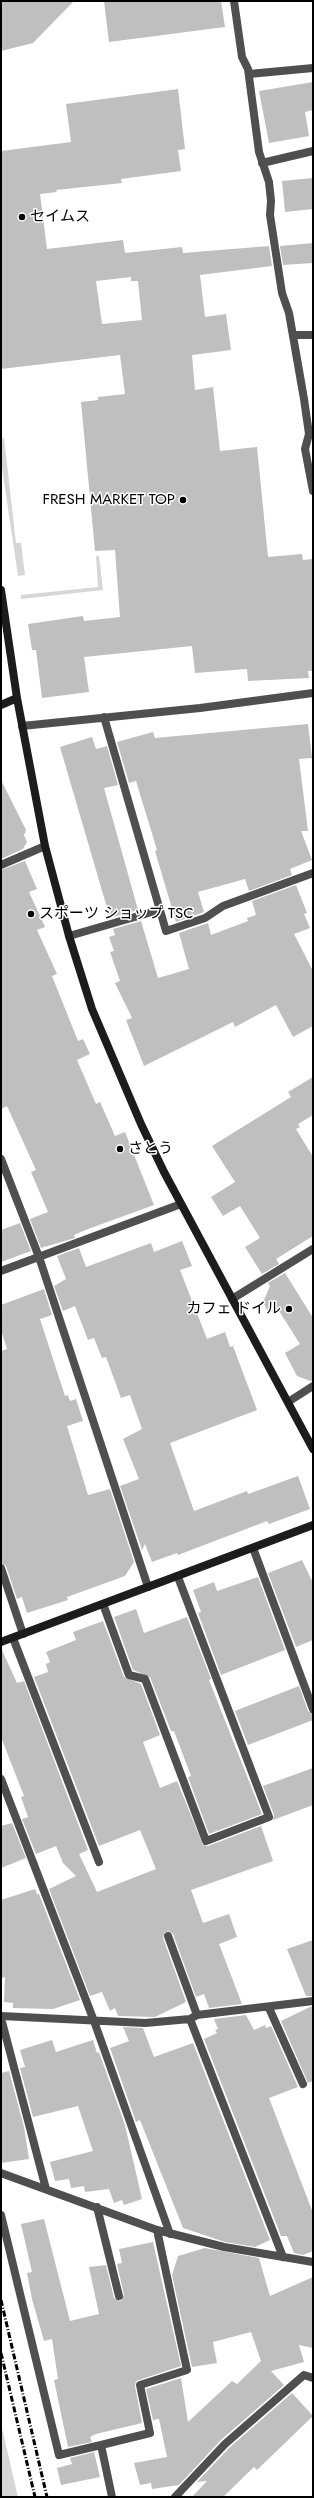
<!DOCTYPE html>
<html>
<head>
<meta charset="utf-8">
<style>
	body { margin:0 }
	#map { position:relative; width:314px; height:2498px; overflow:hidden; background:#fff; font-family:Jost,sans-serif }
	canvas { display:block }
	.frame { position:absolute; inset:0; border:2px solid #000; pointer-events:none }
</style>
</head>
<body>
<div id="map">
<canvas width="314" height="2498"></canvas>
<div class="frame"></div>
</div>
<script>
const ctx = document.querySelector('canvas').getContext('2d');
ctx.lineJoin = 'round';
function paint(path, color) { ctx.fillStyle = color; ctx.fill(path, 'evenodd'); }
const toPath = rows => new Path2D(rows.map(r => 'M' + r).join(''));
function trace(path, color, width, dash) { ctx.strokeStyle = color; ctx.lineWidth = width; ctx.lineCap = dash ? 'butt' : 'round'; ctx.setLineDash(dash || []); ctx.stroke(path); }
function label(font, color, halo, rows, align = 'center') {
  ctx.font = font + ' Jost,"Noto Sans JP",sans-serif'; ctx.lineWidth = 3; ctx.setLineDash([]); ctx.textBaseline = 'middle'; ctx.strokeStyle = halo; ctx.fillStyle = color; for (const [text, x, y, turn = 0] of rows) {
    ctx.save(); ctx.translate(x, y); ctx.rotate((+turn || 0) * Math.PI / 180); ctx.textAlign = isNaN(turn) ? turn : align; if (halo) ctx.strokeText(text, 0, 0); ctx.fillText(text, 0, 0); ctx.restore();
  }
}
paint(toPath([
	[4,438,16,543,21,543,25,575,18,576,1,461,1,439],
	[96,556,99,556,103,590,21,599,21,595,98,587],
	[1,2424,18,2497,1,2497]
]), '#d6d6d6');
paint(toPath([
	[1,1,74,1,33,43,1,51],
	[104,1,221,1,225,27,109,42],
	[313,82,313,110,305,112,309,136,269,143,259,91],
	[178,89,185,149,178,150,181,171,121,179,122,183,56,190,57,192,40,194,47,249,123,240,125,253,182,247,183,253,269,246,272,266,200,275,205,317,226,314,231,350,192,355,195,390,213,387,220,451,257,447,268,557,302,554,303,560,313,559,313,671,308,671,309,678,248,681,247,669,195,673,192,646,84,657,89,692,42,698,36,650,32,650,28,624,83,616,84,621,120,617,115,550,95,551,81,402,98,400,98,397,125,394,120,355,1,369,1,151,71,142,66,104],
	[131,277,131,281,138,281,142,320,102,324,96,281],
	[313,178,313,209,285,212,282,181],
	[313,243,313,263,283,265,280,246],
	[308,724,312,758,299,759,308,831,301,831,312,860,290,869,292,875,249,891,245,879,198,892,204,912,176,922,155,851,157,850,136,781,129,783,117,742,153,732,155,738],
	[92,737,96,749,107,746,118,785,104,788,138,910,110,918,60,747],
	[1,780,26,830,24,835,27,842,23,849,1,859],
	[25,861,37,889,29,892,45,927,37,930,57,974,52,976,78,1041,83,1039,90,1054,77,1060,96,1104,100,1102,115,1136,125,1132,154,1205,88,1229,74,1235,75,1238,41,1248,30,1219,48,1212,31,1172,36,1170,7,1106,1,1109,1,870],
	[296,885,307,913,304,914,310,928,294,934,313,971,313,1026,293,1037,276,1005,235,1027,233,1022,144,1066,126,1020,132,1018,115,983,120,981,110,952,114,951,109,937,115,935,113,929,141,921,158,978,189,969,179,933,208,923,211,935,248,921,247,918,256,915,252,901],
	[313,1077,313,1115,298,1124,300,1127,296,1129,313,1157,313,1236,276,1259,279,1264,262,1274,245,1247,260,1238,240,1206,223,1216,211,1197,235,1182,212,1146,291,1097,288,1092],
	[20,1223,31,1251,1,1262,1,1230],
	[182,1241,192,1266,180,1270,207,1339,225,1332,230,1347,233,1346,257,1410,170,1443,194,1511,247,1491,248,1494,298,1476,310,1509,269,1524,267,1521,178,1555,177,1553,152,1562,145,1544,142,1550,120,1486,139,1479,123,1439,142,1429,130,1395,121,1398,106,1357,102,1358,94,1338,88,1340,75,1306,63,1311,54,1286,66,1279,57,1256,79,1248,86,1267,151,1243,154,1252],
	[285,1273,313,1318,313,1381,310,1381,297,1376,285,1353,300,1344,279,1311,268,1312,263,1302,270,1286,268,1283],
	[44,1289,52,1315,40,1319,65,1396,68,1395,70,1401,76,1399,83,1421,67,1426,88,1495,110,1489,134,1562,125,1576,67,1597,68,1600,27,1613,22,1597,17,1599,6,1566,1,1563,1,1351,7,1349,1,1330,1,1305],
	[302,1560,313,1583,313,1640,296,1647,268,1573],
	[258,1577,285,1650,221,1675,198,1613,201,1612,193,1590,214,1582,217,1591],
	[136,1609,144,1633,187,1617,211,1679,209,1680,262,1814,209,1834,188,1777,191,1776,174,1731,171,1731,150,1677,133,1670,114,1617],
	[103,1621,124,1677,141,1684,160,1735,143,1742,160,1788,177,1781,203,1845,208,1846,261,1826,273,1861,191,1890,203,1923,229,1914,237,1937,219,1944,242,2004,209,2008,204,1994,196,1997,173,1934,169,1931,164,1933,163,1938,186,2002,155,2017,118,2016,115,2008,110,2011,102,1992,90,1996,49,1889,76,1876,63,1863,56,1846,36,1854,22,1819,28,1817,21,1797,24,1796,1,1737,1,1648,17,1683,24,1681,88,1850,79,1854,97,1892,156,1869,140,1830,99,1846,34,1677,48,1672,46,1664,50,1662,46,1652,76,1640,73,1632],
	[299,1686,308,1711,313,1714,313,1720,248,1745,235,1711],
	[313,1768,313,1805,273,1820,274,1815,263,1786],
	[12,1823,26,1858,1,1868,1,1826],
	[35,1889,37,1894,39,1894,80,2000,53,2009,13,2008,13,2003,4,2002,5,1977,1,1978,1,1900],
	[313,1940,313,1996,306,1996,287,1949],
	[310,2007,313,2007,313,2081,308,2083,281,2021],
	[246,2015,254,2030,265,2025,266,2028,271,2026,298,2087,269,2098,313,2213,313,2251,303,2255,294,2253,287,2236,281,2236,204,2039,217,2033,215,2030,218,2029,214,2019],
	[123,2027,143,2028,154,2057,193,2043,270,2240,255,2247,225,2242,183,2228,140,2120,136,2122,110,2048,129,2041],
	[52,2040,56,2052,93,2040,97,2053,99,2052,125,2125,142,2199,124,2205,122,2200,114,2203,109,2189,85,2192,84,2186,71,2188,69,2179,55,2181,50,2162,93,2151,78,2106,33,2117,20,2068,25,2067,20,2050],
	[9,2071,24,2127,29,2159,1,2163,1,2073],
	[44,2219,70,2321,99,2314,89,2267,106,2265,114,2298,121,2301,124,2295,117,2264,122,2263,119,2249,153,2242,181,2366,136,2381,135,2386,142,2423,96,2434,90,2437,92,2442,68,2447,54,2380,58,2379,52,2339,44,2341,32,2299,27,2273,32,2272,21,2224],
	[205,2248,259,2258,270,2296,313,2277,313,2348,299,2345,304,2362,271,2371,284,2385,221,2440,179,2485,152,2489,151,2483,140,2485,134,2463,167,2457,159,2419,153,2420,146,2389,181,2378,188,2422,232,2381,237,2384,261,2361,251,2332,213,2342,217,2363,192,2367,172,2275,178,2256],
	[292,2393,313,2416,257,2470,254,2467,223,2497,192,2497,207,2481,197,2482,229,2448],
	[94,2452,100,2477,61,2485,57,2468,72,2464,70,2458]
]), '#bfbfbf');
trace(toPath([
	[234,1,242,57,248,69,259,152,269,182,271,201,270,215,282,293,289,313,304,399,309,434,305,449,313,491],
	[249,74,313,68],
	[262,163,313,151],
	[293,335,313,335],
	[104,717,166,931,205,918,223,906,313,873],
	[22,726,200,708,313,693],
	[1,865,45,846],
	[69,936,159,910],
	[1,1159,39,1257,148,1587],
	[1,1271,181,1204],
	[232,1299,313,1249],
	[288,1402,313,1386],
	[253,1548,313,1709],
	[1,1568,23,1634],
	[103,1604,129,1675,145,1679,206,1841,269,1817,178,1577],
	[13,1638,99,1862],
	[1,1779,94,2021,170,2234],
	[168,1936,197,2015],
	[269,2008,303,2084],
	[1,2016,145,2023,190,2019,197,2015,313,2001],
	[1,2018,46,2189],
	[190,2019,283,2257],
	[1,2173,157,2230,224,2247,313,2262],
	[97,2207,119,2296],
	[1,2215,59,2455,101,2445,112,2497],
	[101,2445,150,2433,140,2385,187,2370,157,2230],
	[175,2497,225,2444,304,2375,313,2378]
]), '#4f4f4f', 8);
trace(toPath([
	[1,590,17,698,45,846,69,936,92,1009,141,1124,164,1172,313,1449],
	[1,705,17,698],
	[1,1642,313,1525]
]), '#1c1c1c', 8);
trace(toPath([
	[1,2300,47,2497],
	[1,2353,35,2497]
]), '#000', 3, [6, 2, 1, 2]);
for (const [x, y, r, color] of [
	[22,217,4,"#000"],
	[183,500,4,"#000"],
	[31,914,4,"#000"],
	[120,1149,4,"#000"],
	[289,1309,4,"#000"]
]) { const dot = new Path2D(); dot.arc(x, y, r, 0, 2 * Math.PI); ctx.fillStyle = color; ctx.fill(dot); trace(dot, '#fff', 1.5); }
label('15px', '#000', '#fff', [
	["セイムス",30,217],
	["FRESH MARKET TOP",175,500,"right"],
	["スポーツ ショップ TSC",39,914],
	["さとう",128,1149],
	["カフェ ドイル",281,1309,"right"]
], 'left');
</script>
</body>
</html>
